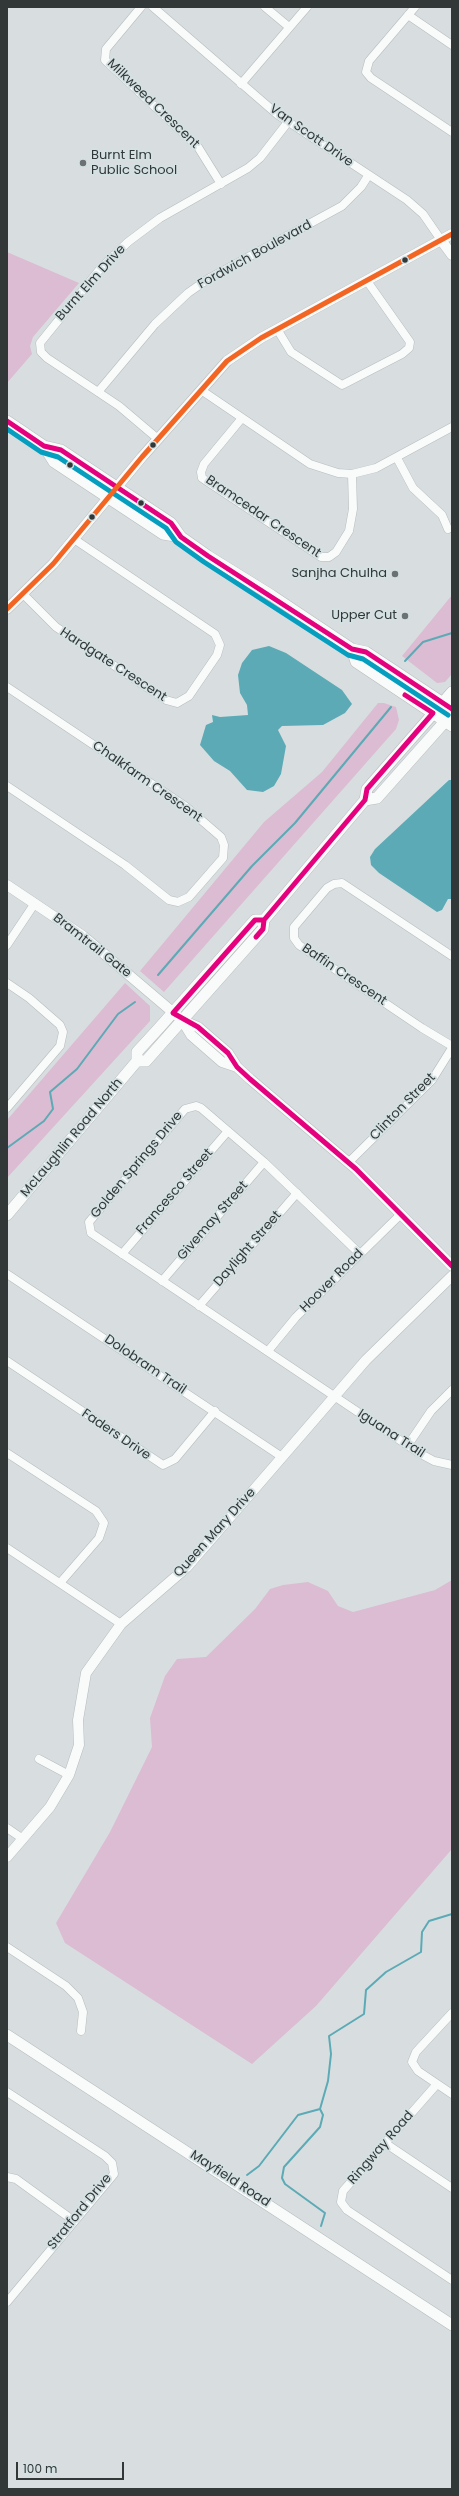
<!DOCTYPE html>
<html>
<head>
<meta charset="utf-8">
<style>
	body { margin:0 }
	#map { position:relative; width:459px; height:2496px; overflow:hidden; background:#d8dee0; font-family:Poppins,sans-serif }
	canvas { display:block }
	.frame { position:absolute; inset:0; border:8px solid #323738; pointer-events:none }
	.scale { position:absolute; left:16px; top:2462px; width:108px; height:18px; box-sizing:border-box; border:2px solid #323738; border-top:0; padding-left:5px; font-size:12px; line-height:14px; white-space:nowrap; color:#323738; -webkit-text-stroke:3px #d4e1e3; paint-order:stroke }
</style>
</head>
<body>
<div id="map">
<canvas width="459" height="2496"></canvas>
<div class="frame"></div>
<div class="scale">100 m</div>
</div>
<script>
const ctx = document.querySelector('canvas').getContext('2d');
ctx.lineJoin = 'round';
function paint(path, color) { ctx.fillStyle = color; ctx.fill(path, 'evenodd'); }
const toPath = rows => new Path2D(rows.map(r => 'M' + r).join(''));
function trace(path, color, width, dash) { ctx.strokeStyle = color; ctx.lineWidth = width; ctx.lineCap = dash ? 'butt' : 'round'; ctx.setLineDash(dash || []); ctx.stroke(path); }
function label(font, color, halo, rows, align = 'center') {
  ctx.font = font + ' Poppins,sans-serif'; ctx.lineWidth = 3.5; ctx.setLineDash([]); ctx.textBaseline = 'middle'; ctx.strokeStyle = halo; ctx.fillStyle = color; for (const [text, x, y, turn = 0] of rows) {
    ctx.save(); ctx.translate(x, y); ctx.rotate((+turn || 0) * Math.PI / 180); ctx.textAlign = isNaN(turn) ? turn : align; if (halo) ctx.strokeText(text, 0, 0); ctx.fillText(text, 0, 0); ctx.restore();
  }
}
paint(toPath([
	[7,252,79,283,33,337,30,346,32,354,7,383],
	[452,595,452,674,445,682,437,683,402,656],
	[378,703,384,703,396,707,399,720,396,729,164,992,140,971,264,822,322,772],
	[125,983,150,1006,150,1021,7,1178,7,1120],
	[452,1580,452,1849,316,2006,252,2064,65,1943,56,1923,110,1832,152,1747,150,1718,165,1676,177,1659,206,1657,255,1609,270,1589,283,1585,308,1582,328,1591,338,1606,353,1612,435,1590]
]), '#dbbcd2');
paint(toPath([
	[269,646,286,653,342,690,352,704,345,713,323,725,282,726,278,730,286,746,281,774,274,786,263,792,247,790,230,771,214,761,200,745,206,725,213,722,212,715,220,717,248,715,247,705,240,693,238,675,242,663,252,650],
	[449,780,452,780,452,899,448,899,442,910,437,912,379,873,371,865,370,857,375,849]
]), '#5caab5');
trace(toPath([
	[405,661,423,642,452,633],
	[158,975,252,866,295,823,391,707],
	[7,1148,44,1121,53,1109,50,1092,77,1069,118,1014,135,1002],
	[320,2109,323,2115,320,2127,284,2167,282,2178,285,2184,325,2213,321,2226],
	[247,2175,259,2166,298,2115,320,2109,328,2081,331,2054,329,2036,364,2014,366,1990,386,1972,421,1952,422,1932,429,1921,452,1914]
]), '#5caab5', 2);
const minor = toPath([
	[141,7,106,49,105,60,198,147,221,184],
	[153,7,278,115,407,200,423,214,441,240],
	[265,7,289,27],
	[415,7,369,61,366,72,371,78,452,132],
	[408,15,452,45],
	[241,84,307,7],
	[277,329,291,352,342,385,402,354,409,348,410,342,367,281],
	[201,390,310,464,338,473,352,474,376,468,452,427],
	[98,392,155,324,188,293,208,279,342,206,361,187,368,176],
	[242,418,204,464,201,472,202,478,321,557,329,557,336,552,349,531,353,509,352,474],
	[158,439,119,406,47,358,41,352,40,343,100,269,128,242,160,218,248,168,260,158,288,122],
	[397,458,413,488,442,515,448,529],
	[23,594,56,627,166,700,177,703,189,696,217,655,220,645,215,634,74,539],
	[7,687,185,806,221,837,224,845,223,858,189,897,178,902,169,900,125,865,7,786],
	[7,945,35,903],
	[452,956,342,883,334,884,327,888,294,927,294,938,299,945,422,1028,452,1046],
	[7,983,29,998,60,1025,63,1032,60,1046,7,1108],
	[349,1162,432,1080,452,1048],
	[122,1254,228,1131],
	[360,1254,264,1162,201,1108,196,1106,185,1109,89,1222,91,1233,334,1396,419,1453,434,1461,452,1465],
	[7,1274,282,1457],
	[162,1281,264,1162],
	[199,1306,297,1193],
	[268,1351,296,1317,401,1214],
	[7,1361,163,1465,175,1459,215,1411],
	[408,1445,431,1411,452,1390],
	[7,1453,96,1511,104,1523,99,1538,60,1583],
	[7,1548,121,1624],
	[39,1759,69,1775],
	[7,1828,23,1839],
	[7,1947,66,1986,78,1998,83,2012,81,2031],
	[452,2013,416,2052,412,2062,418,2071,452,2094],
	[437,2084,343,2191,341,2202,347,2210,452,2280],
	[7,2092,105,2156,112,2163,114,2174,7,2302],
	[385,2143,452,2188],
	[7,2177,16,2179,74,2221]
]);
const tertiary = toPath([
	[441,240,452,255],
	[7,609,53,564,142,457,227,361,261,338,452,234],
	[7,885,83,936,182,1020,198,1027,228,1053,237,1067,250,1079,356,1169,452,1266],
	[182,1020,191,1035,222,1062,237,1067],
	[7,1857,50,1807,69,1775,79,1745,78,1720,86,1673,121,1624,187,1567,366,1360,452,1276]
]);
const secondary = toPath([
	[7,421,44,446,61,450,103,478,171,523,181,537,208,556,271,595,352,649,366,652,452,709],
	[44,446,54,462,163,534,181,537],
	[352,649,356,662,452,726],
	[365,800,377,798,449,717],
	[137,1061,146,1061,263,929,264,920,365,800,367,789,452,692],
	[7,1215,137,1061,137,1052,159,1028,255,920,264,920],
	[7,2035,452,2325]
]);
trace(minor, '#b7bcbd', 9);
trace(tertiary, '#b7bcbd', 11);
trace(secondary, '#b7bcbd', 12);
trace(minor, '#f9fafa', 8);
trace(tertiary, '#f9fafa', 10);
trace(secondary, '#f9fafa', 11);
trace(toPath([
	[7,421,44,446,61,450,171,523,181,537,208,556,352,649,366,652,452,709],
	[264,920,255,920,173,1013,198,1027,228,1053,237,1067,250,1079,356,1169,452,1266],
	[256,937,263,929,264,920,365,800,367,789,433,713,405,695]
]), '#e5007d', 5);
trace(toPath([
	[7,429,41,452,58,457,166,528,176,542,204,562,348,655,363,659,448,715]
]), '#059ebf', 5);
trace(toPath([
	[7,609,53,564,142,457,227,361,261,338,452,234]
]), '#f26522', 5);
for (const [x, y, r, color] of [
	[83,163,4,"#6c7173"],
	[405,260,3.5,"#323738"],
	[153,445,3.5,"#323738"],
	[70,465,3.5,"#323738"],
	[141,503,3.5,"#323738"],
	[92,517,3.5,"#323738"],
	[395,574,4,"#6c7173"],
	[405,616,4,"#6c7173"]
]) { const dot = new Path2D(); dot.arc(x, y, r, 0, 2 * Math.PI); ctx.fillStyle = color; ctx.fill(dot); trace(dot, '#d4e1e3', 1.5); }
label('13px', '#323738', '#d4e1e3', [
	["Milkweed Crescent",153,104,44],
	["Van Scott Drive",311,136,35],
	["Fordwich Boulevard",255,255,-29],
	["Burnt Elm Drive",91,283,-48],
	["Bramcedar Crescent",263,517,34],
	["Hardgate Crescent",113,665,33],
	["Chalkfarm Crescent",147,782,35],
	["Bramtrail Gate",92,946,38],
	["Baffin Crescent",344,975,34],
	["Clinton Street",403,1107,-46],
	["McLaughlin Road North",72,1138,-50],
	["Golden Springs Drive",137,1165,-50],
	["Francesco Street",175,1192,-49],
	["Givemay Street",213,1221,-49],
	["Daylight Street",248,1249,-49],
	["Hoover Road",332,1281,-45],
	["Dolobram Trail",145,1365,34],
	["Iguana Trail",391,1434,33],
	["Faders Drive",116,1435,34],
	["Queen Mary Drive",215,1533,-48],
	["Ringway Road",381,2148,-49],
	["Mayfield Road",230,2179,33],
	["Stratford Drive",80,2212,-51]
]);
label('13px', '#323738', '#d4e1e3', [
	["Burnt Elm",91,156,"left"],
	["Public School",91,171,"left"],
	["Sanjha Chulha",387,574],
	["Upper Cut",397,616]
], 'right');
</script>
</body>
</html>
